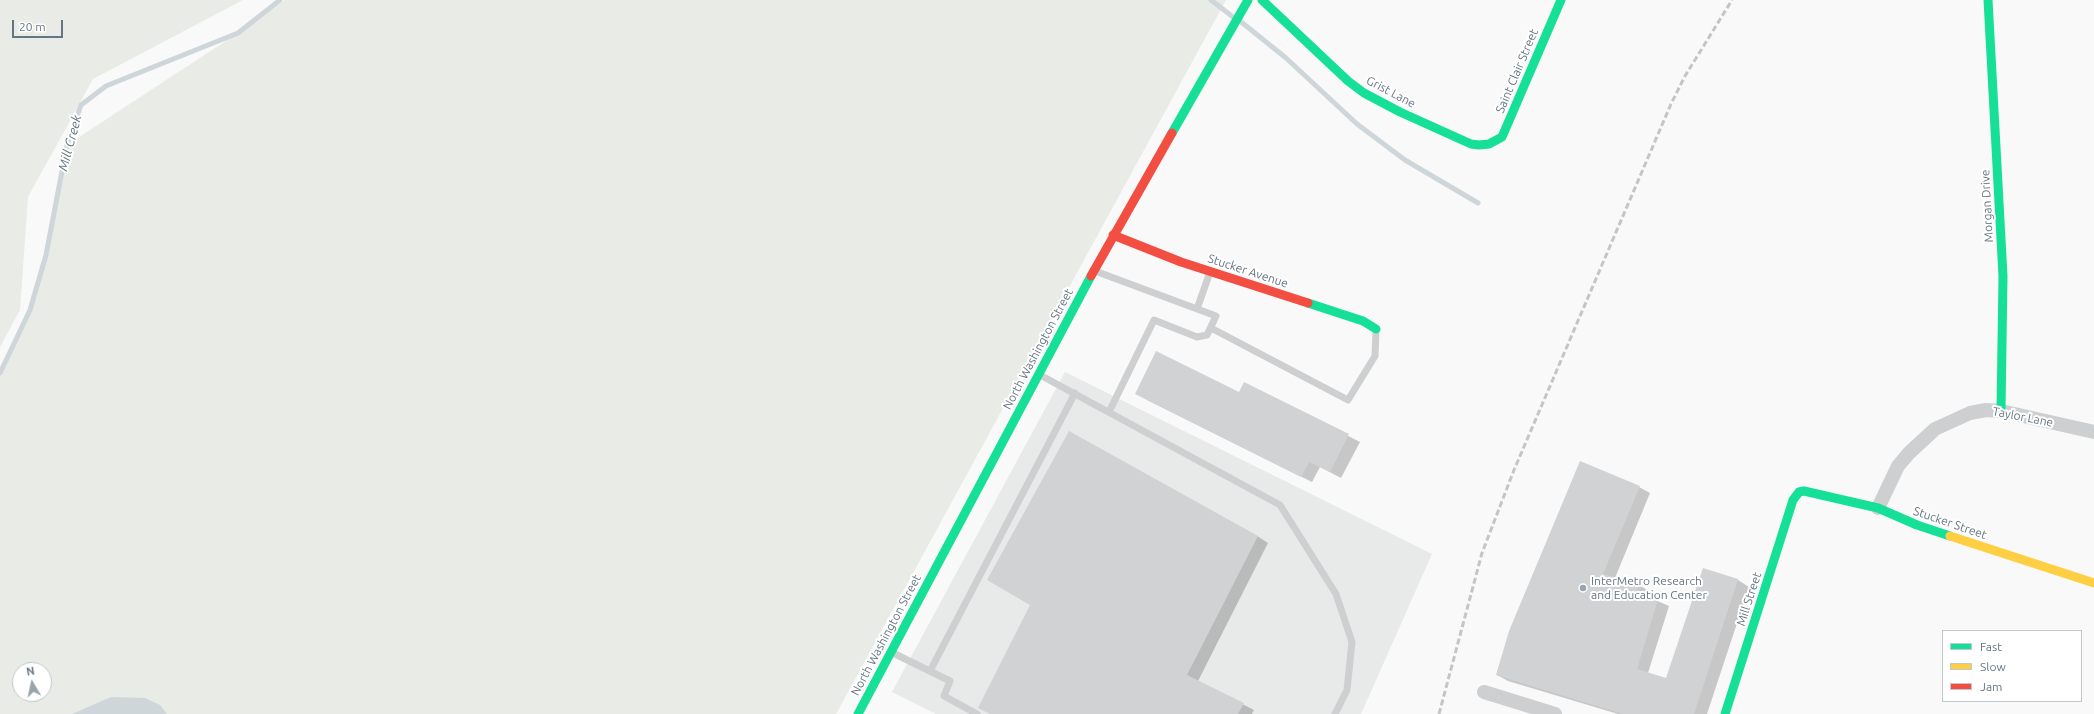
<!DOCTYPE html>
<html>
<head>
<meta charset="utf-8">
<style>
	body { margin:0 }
	#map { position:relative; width:2094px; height:714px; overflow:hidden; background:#f9f9f9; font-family:Ubuntu,sans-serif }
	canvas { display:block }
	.legend { position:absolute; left:1942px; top:630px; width:140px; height:72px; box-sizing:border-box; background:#fff; border:1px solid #c1c8cd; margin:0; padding:5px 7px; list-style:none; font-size:12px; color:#657683 }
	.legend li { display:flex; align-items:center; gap:8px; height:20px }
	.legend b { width:20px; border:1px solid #c1c8cd }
	.north { position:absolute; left:12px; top:662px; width:40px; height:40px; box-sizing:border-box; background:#fff; border:1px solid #c1c8cd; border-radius:50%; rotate:351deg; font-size:11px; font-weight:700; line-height:16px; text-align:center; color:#657683 }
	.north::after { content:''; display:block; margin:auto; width:14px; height:18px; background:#99a4ac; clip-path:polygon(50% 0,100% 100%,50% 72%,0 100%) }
	.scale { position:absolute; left:12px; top:20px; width:51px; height:18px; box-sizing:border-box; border:2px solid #657683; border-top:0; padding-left:5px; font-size:12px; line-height:14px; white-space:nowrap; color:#657683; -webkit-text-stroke:3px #fff; paint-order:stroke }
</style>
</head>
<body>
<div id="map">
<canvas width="2094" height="714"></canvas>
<ul class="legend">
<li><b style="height:5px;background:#16e098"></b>Fast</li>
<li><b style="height:5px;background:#ffcf43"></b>Slow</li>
<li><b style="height:5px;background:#f24e42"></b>Jam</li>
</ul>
<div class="north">N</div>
<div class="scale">20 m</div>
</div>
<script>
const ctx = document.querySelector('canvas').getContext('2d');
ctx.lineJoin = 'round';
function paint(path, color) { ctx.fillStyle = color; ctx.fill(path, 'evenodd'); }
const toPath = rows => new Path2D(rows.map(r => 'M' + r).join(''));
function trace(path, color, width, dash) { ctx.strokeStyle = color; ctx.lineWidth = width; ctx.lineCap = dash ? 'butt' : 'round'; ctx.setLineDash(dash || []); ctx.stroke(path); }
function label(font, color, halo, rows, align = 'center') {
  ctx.font = font + ' Ubuntu,sans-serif'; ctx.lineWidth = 4; ctx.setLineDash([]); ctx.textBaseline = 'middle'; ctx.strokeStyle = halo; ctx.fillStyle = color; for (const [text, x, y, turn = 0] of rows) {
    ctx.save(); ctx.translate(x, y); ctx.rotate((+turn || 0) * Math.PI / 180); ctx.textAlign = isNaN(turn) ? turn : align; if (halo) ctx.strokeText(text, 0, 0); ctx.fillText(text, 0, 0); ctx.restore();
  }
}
paint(toPath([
	[1065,372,1432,554,1361,714,936,714,892,692]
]), '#e8e9e9');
paint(toPath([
	[0,0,243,0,93,79,28,197,20,310,0,347],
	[285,0,1226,0,836,714,0,714,0,373,30,310,46,255,67,145,238,33],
	[20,670,44,670,44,694,20,694]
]), '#e8ebe6');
paint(toPath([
	[111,697,145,698,160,705,167,714,72,714]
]), '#ced6d9');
paint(toPath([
	[1245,383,1360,442,1341,478,1320,467,1312,482,1147,400,1239,394],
	[1639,487,1650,493,1615,578,1639,585,1649,591,1648,597,1669,606,1648,673,1667,679,1703,569,1738,580,1749,587,1707,714,1618,714,1508,681,1497,675],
	[1257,536,1268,543,1198,681,1254,710,1252,714,991,714]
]), '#0003');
trace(toPath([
	[1211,0,1233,17],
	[1240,21,1286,58,1357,124,1405,160,1478,203],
	[0,373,30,310,46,255,67,145,81,105,106,86,238,33,280,0]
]), '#ced6d9', 5);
paint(toPath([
	[1156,351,1239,392,1244,382,1349,434,1330,472,1309,462,1301,477,1135,394],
	[1069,431,1258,536,1187,675,1244,703,1238,714,990,714,978,708,1030,605,987,580],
	[1580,461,1640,486,1603,574,1639,584,1637,592,1658,599,1637,669,1666,678,1703,568,1738,579,1694,714,1623,714,1496,675,1509,631]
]), '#d0d2d3');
trace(toPath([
	[1095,271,1216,316,1207,335,1197,337,1154,320,1109,412],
	[1197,309,1210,272],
	[1211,328,1348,400,1375,356,1376,331],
	[1040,375,1280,505,1336,594,1352,642,1347,690,1335,714],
	[893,653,950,681,944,696,977,714],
	[930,671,1075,393]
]), '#cecfd0', 7);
trace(toPath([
	[1878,508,1898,466,1909,453,1935,429,1970,413,1986,410,2001,411,2094,432],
	[1484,692,1555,714]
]), '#cecfd0', 14);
trace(toPath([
	[1262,0,1348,81,1364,93,1400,112,1471,144,1479,145,1489,144,1502,137,1561,0],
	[1988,0,2003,276,2001,411],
	[1172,133,1248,0],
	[1308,303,1363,321,1376,329],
	[858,714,1091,276],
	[1725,714,1793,500,1799,492,1804,491,1878,508,1917,525,1950,536]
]), '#16e098', 9);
trace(toPath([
	[1950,536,2094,583]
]), '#ffcf43', 9);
trace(toPath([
	[1113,235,1181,262,1308,303],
	[1091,276,1172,133]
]), '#f24e42', 9);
trace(toPath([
	[1439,714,1482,553,1514,470,1671,104,1685,76,1732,0]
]), '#c3c5c6', 3, [6, 3]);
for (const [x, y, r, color] of [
	[1583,588,4,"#99a4ac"]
]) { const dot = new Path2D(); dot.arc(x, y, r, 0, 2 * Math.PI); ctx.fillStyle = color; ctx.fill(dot); trace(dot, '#fff', 1.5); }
label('12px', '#657683', '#fff', [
	["Saint Clair Street",1517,71,-67],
	["Grist Lane",1391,92,28],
	["Morgan Drive",1987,206,-93],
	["Stucker Avenue",1248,271,18],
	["North Washington Street",1038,349,-62],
	["Taylor Lane",2023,417,11],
	["Stucker Street",1950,523,19],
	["Mill Street",1749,599,-72],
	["North Washington Street",886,635,-62]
]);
label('12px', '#657683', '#fff', [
	["InterMetro Research",1591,581],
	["and Education Center",1591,595]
], 'left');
label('italic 13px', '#60757c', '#fff', [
	["Mill Creek",70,143,-75]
]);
</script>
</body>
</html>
